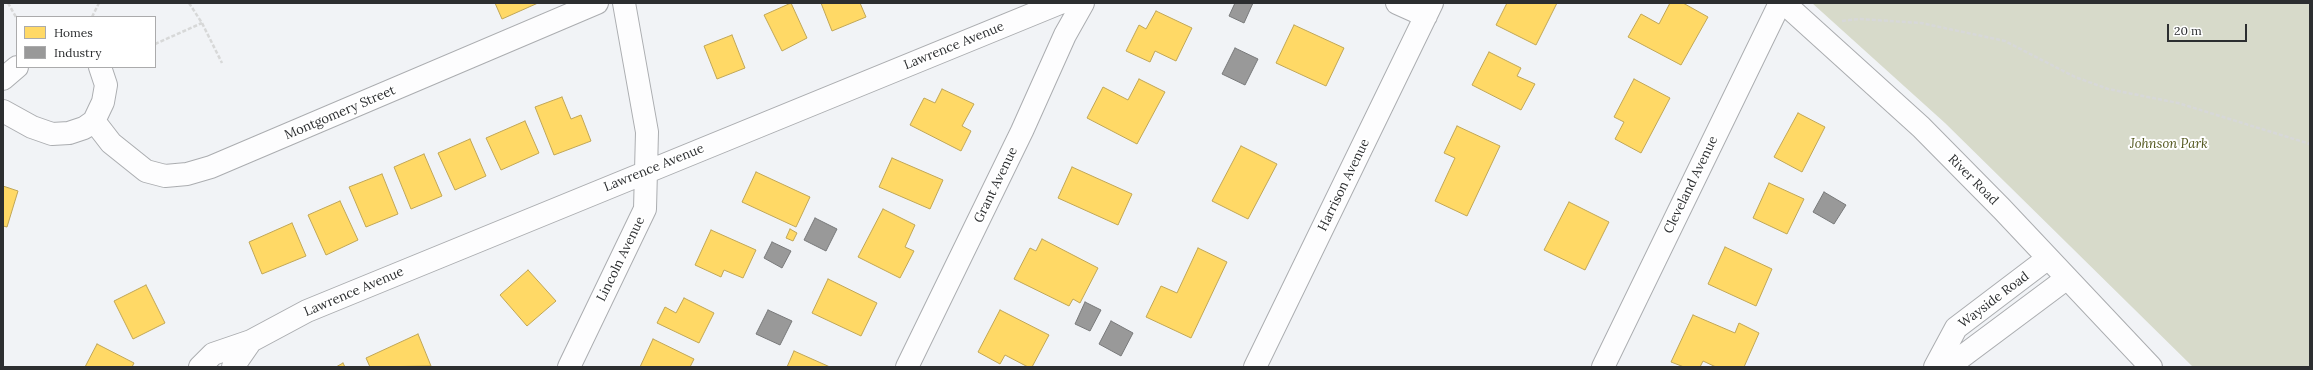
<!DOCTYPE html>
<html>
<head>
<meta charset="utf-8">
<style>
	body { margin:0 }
	#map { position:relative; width:2313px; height:370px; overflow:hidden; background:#f1f3f6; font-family:Lora,serif }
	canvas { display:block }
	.frame { position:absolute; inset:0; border:4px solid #2c2e30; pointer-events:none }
	.legend { position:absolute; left:16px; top:16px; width:140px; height:52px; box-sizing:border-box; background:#fff; border:1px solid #ababac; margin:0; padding:5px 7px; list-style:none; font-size:12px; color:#2c2e30 }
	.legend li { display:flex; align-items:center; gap:8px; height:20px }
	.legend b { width:20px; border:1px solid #ababac }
	.scale { position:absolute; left:2167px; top:24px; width:80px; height:18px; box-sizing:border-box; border:2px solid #2c2e30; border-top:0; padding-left:5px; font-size:12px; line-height:14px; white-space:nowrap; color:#2c2e30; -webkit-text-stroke:3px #fff; paint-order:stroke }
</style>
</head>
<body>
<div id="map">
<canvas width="2313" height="370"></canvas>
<div class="frame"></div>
<ul class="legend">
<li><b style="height:11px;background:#ffd966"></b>Homes</li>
<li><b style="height:11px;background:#999"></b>Industry</li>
</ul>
<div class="scale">20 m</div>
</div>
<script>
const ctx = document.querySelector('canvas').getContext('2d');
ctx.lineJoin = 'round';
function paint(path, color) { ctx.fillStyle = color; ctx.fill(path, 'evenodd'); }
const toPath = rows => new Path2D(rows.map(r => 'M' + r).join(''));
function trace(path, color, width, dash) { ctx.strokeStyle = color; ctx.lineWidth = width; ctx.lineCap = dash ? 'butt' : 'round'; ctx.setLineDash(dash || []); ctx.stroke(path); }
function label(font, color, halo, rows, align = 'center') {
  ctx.font = font + ' Lora,serif'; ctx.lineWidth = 4; ctx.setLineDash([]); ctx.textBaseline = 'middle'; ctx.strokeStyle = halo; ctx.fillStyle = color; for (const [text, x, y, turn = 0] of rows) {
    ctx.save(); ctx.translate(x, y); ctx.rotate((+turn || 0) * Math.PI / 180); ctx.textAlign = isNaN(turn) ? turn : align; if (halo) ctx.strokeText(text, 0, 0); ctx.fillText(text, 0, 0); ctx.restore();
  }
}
paint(toPath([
	[1812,3,2310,3,2310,367,2193,367,1945,123]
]), '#d7daca');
const homes = toPath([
	[495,3,538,3,502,19,495,3],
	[791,3,807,38,782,51,764,15,791,3],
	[821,3,860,3,866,17,832,31,821,3],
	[1507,3,1557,3,1536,45,1496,25,1507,3],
	[1670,3,1683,3,1708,17,1681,65,1628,37,1641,14,1659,24,1670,3],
	[1156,11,1192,28,1176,61,1155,51,1150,62,1126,51,1139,25,1146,29,1156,11],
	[1294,25,1344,48,1326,86,1276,63,1294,25],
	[732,35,745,68,717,79,704,46,732,35],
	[1489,52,1521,68,1517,76,1535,84,1521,110,1472,85,1489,52],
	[1139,79,1165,92,1137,144,1087,118,1103,87,1128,100,1139,79],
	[1634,79,1670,98,1641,153,1615,139,1624,122,1614,117,1634,79],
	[942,89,974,104,962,126,971,131,961,151,910,125,924,98,935,103,942,89],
	[562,97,571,119,581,115,591,141,554,155,535,107,562,97],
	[1798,113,1825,127,1802,172,1774,157,1798,113],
	[525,121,539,153,501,170,486,138,525,121],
	[1457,126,1500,146,1467,216,1435,201,1455,158,1444,153,1457,126],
	[470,139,486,176,455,190,438,153,470,139],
	[1241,146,1277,164,1248,219,1212,201,1241,146],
	[424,154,442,196,411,209,394,167,424,154],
	[892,158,943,180,930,209,879,187,892,158],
	[1072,167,1132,194,1118,225,1058,198,1072,167],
	[756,172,810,197,796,227,742,202,756,172],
	[382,174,398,214,366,227,349,187,382,174],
	[1769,183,1804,199,1787,234,1753,218,1769,183],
	[3,186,18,191,7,227,3,226,3,186],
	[340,201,358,240,326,255,308,215,340,201],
	[1569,202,1609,222,1585,270,1544,250,1569,202],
	[883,209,915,225,905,247,914,251,900,278,858,257,883,209],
	[292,223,306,256,262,274,249,242,292,223],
	[790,229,797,233,793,241,786,238,790,229],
	[711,230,756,250,743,278,724,270,721,277,695,265,711,230],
	[1042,239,1098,268,1080,303,1073,299,1069,306,1014,279,1030,248,1036,251,1042,239],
	[1725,247,1772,269,1756,306,1708,284,1725,247],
	[1198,248,1227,262,1191,338,1146,317,1161,286,1177,293,1198,248],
	[528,270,556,301,527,326,500,295,528,270],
	[828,279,877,303,861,336,812,313,828,279],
	[146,285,165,323,133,339,114,301,146,285],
	[684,298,714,313,699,343,657,323,665,307,676,313,684,298],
	[1000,310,1049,335,1032,367,1028,367,1005,355,1000,364,978,352,1000,310],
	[1693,315,1735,333,1739,323,1759,333,1744,367,1716,367,1703,361,1700,367,1684,367,1671,362,1693,315],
	[418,334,431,366,370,367,366,358,418,334],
	[653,339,694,359,690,367,640,367,653,339],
	[97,344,134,363,132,367,85,367,97,344],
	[794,351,830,367,787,367,794,351],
	[343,363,345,367,336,367,343,363]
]);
paint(homes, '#ffd966');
trace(homes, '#c0a656', 1);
const industry = toPath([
	[1235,3,1253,3,1244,23,1229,16,1235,3],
	[1235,48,1258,59,1245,85,1222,74,1235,48],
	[1824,192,1846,205,1834,224,1813,212,1824,192],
	[815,218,837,229,826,251,804,240,815,218],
	[772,242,791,251,782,268,764,258,772,242],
	[1085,302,1101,310,1090,331,1075,324,1085,302],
	[768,310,792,321,780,345,756,334,768,310],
	[1111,321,1133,333,1121,356,1099,344,1111,321]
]);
paint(industry, '#999');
trace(industry, '#78797a', 1);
const street = toPath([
	[1397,3,1426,16],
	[3,79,17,67],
	[3,111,32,127,52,134,69,133,84,128,94,121,103,102,106,85,100,67],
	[94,121,111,143,146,171,165,176,187,174,211,167,597,3],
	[200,367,213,354,251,341,307,311,1060,3],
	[233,367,251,341],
	[569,367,645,209,647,132,624,3],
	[907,367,1022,131,1065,35,1083,3],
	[1255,367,1432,3],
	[1603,367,1780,3],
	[1935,367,1956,328,2047,259],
	[1948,367,2066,279]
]);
const secondary = toPath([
	[1784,3,1921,127,2002,209,2151,367]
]);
trace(street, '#abadb0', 24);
trace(secondary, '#abadb0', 24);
trace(toPath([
	[8,3,17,19],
	[189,3,202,23,222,63],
	[92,17,99,3],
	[1842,21,1859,19,1921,23,2005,41,2075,77,2108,89,2178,103,2310,144],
	[155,44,202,23]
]), '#d7d8d8', 2.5, [4, 2]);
trace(street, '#fdfdfe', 22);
trace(secondary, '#fdfdfe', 22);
label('13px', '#2c2e30', '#fff', [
	["Lawrence Avenue",954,46,-22],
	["Montgomery Street",340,113,-23],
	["Lawrence Avenue",654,168,-22],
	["River Road",1973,180,45],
	["Grant Avenue",996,185,-64],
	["Harrison Avenue",1344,185,-64],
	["Cleveland Avenue",1691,185,-64],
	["Lincoln Avenue",621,259,-64],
	["Lawrence Avenue",354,292,-23],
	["Wayside Road",1994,300,-37]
]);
label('italic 13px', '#52561d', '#fff', [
	["Johnson Park",2169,144]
]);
</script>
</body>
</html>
